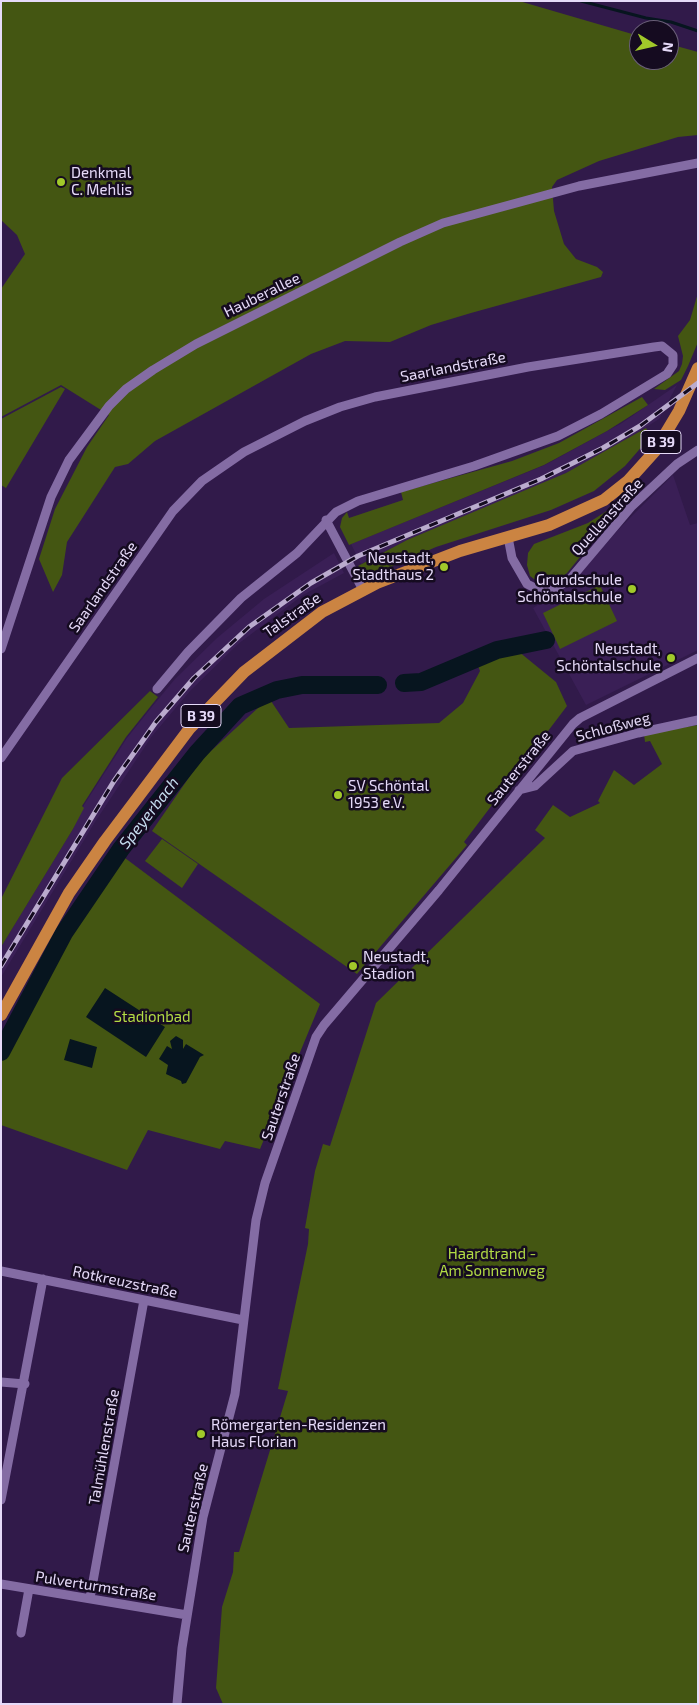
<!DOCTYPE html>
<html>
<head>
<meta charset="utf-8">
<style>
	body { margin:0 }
	#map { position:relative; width:699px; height:1705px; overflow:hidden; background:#311a4a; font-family:"Exo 2",sans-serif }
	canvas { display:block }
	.frame { position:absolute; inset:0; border:2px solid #e6daf9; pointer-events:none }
	.north { position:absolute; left:629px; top:20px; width:50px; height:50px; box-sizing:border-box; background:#150b20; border:1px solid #695e77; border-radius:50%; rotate:99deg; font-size:14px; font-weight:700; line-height:20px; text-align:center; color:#e6daf9 }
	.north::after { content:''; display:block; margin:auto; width:18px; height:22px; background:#a1c92a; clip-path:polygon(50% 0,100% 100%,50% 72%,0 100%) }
</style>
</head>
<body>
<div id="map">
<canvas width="699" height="1705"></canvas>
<div class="frame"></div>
<div class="north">N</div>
</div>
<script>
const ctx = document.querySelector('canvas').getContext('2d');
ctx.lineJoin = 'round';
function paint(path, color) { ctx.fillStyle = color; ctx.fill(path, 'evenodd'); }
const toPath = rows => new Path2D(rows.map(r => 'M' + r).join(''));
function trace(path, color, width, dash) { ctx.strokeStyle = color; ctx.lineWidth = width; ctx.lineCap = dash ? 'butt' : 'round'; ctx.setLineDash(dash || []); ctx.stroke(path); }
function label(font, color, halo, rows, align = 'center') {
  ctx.font = font + ' "Exo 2",sans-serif'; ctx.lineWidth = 5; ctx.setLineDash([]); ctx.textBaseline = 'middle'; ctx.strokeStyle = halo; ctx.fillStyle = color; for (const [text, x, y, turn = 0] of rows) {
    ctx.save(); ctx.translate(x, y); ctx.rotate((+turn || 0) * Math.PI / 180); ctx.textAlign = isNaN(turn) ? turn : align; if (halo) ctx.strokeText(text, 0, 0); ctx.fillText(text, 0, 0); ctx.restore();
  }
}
paint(toPath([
	[677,385,659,419,605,453,542,485,407,540,361,564,351,544,545,465,622,423],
	[673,475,690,525,698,523,698,650,586,705,533,608,570,585,617,531],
	[334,553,344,573,303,595,238,644,190,691,152,736,95,822,1,977,1,947,73,829,84,805,127,738,151,708,175,679,217,638,264,599]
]), '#3a1f56');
paint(toPath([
	[1,1,519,1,639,36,639,60,669,60,669,44,698,52,698,135,678,137,599,161,557,180,552,187,554,211,564,244,576,259,597,267,603,272,601,277,471,313,431,325,390,342,345,341,311,354,155,441,128,464,115,467,67,542,62,575,53,592,39,559,55,509,87,447,109,415,61,385,1,417,1,289,25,254,17,235,1,220],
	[698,293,698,342,688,366,681,380,665,390,654,389,679,371,682,364,683,356,678,336,690,320],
	[61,387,65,389,6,488,1,485,1,419],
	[642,397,648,405,607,431,544,465,349,545,340,527,342,518,347,512,349,518,403,500,401,492,512,461,559,443],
	[646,428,651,436,625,466,594,491,551,510,436,547,368,577,358,566,407,540,566,473],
	[616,505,619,509,567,573,556,582,548,583,538,582,530,576,527,565,528,553,534,544,588,523],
	[600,585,617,621,560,649,543,613],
	[518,651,556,682,567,706,464,842,467,845,357,974,152,831,201,760,269,698,289,728,439,723,463,703,480,671,478,666],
	[150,691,158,697,126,737,82,806,84,808,73,829,1,947,1,899,62,778],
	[698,725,698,1704,223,1704,216,1688,222,1607,233,1572,234,1552,239,1552,288,1391,278,1389,308,1244,309,1229,305,1228,315,1171,323,1144,330,1146,376,1003,545,838,535,830,553,805,570,817,600,803,598,801,614,770,634,785,662,764,650,741,645,742,644,734],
	[162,839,198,864,182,888,145,861],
	[121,855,320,1004,260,1149,225,1141,220,1149,148,1130,127,1170,1,1125,1,1062,74,925]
]), '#445612');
paint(toPath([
	[105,988,165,1027,146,1057,86,1017],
	[176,1036,183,1040,183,1049,186,1044,204,1055,200,1057,186,1083,182,1084,181,1081,166,1074,168,1065,159,1059,167,1046,172,1049,170,1041],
	[70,1039,97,1047,92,1068,64,1060]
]), '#07151f');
trace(toPath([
	[581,1,646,18,671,22,698,31]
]), '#07151f', 3);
trace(toPath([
	[404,683,421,682,497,650,546,640],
	[1,1052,64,933,121,849,197,753,240,706,277,690,302,685,378,685]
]), '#07151f', 18);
trace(toPath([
	[326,520,363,590],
	[508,537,512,558,527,584,543,592,555,589,571,578,631,507,677,464,698,450],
	[1,649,51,497,69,460,109,406,126,389,153,370,196,344,400,242,443,223,579,186,698,163],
	[1,758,173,511,202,481,244,452,305,421,340,407,375,397,528,367,654,347,662,346,673,355,673,365,667,374,601,414,558,436,474,466,358,501,336,512,297,553,241,598,188,652,157,689],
	[519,790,535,786,573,751,638,733,698,720],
	[1,1271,243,1320],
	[1,1382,25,1384],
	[1,1500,43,1279],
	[1,1584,187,1615],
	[90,1598,144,1300],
	[21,1633,29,1589],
	[177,1704,182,1648,203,1517,235,1394,256,1220,265,1183,316,1037,324,1025,439,890,573,724,580,718,698,658]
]), '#846ca4', 9);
trace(toPath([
	[1,1015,69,893,105,841,190,728,244,672,322,612,377,583,460,551,549,525,604,500,628,481,655,451,679,411,698,368]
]), '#cb8442', 12);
const rail = toPath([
	[1,966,114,781,156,722,194,678,249,627,311,583,358,556,541,479,603,448,640,426,698,383]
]);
trace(rail, '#baabce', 5);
trace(rail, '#150b20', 3, [9]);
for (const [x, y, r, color] of [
	[61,182,5,"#a1c92a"],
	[444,567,5,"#a1c92a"],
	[632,589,5,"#a1c92a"],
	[671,658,5,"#a1c92a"],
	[338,795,5,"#a1c92a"],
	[353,966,5,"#a1c92a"],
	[201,1434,5,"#a1c92a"]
]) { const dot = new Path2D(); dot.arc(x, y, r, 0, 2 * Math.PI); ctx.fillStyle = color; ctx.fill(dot); trace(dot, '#150b20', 2); }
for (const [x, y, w] of [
	[661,442,40],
	[201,716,40]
]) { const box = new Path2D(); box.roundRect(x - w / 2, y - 11.5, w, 23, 4); ctx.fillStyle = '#150b20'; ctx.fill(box); trace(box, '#e6daf9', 1); }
label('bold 14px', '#e6daf9', null, [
	["B 39",661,442],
	["B 39",201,716]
]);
label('15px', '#e6daf9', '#150b20', [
	["Denkmal",71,173],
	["C. Mehlis",71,190],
	["Neustadt,",434,558,"right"],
	["Stadthaus 2",434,575,"right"],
	["Grundschule",622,580,"right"],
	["Schöntalschule",622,597,"right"],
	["Neustadt,",661,649,"right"],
	["Schöntalschule",661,666,"right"],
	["SV Schöntal",348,786],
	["1953 e.V.",348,803],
	["Neustadt,",363,957],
	["Stadion",363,974],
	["Römergarten-Residenzen",211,1425],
	["Haus Florian",211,1442]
], 'left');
label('15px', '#e6daf9', '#150b20', [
	["Hauberallee",262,295,-26],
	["Saarlandstraße",453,367,-11],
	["Quellenstraße",607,517,-48],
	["Saarlandstraße",103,587,-55],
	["Talstraße",292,615,-35],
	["Schloßweg",613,727,-15],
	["Sauterstraße",519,768,-51],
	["Sauterstraße",281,1097,-71],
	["Rotkreuzstraße",125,1282,12],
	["Talmühlenstraße",104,1447,-80],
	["Sauterstraße",193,1508,-77],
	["Pulverturmstraße",96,1586,9]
]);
label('15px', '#b3dc45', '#150b20', [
	["Stadionbad",152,1017],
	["Haardtrand -",492,1254],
	["Am Sonnenweg",492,1271]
]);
label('italic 16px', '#c5dcef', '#150b20', [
	["Speyerbach",149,813,-52]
]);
</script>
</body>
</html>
